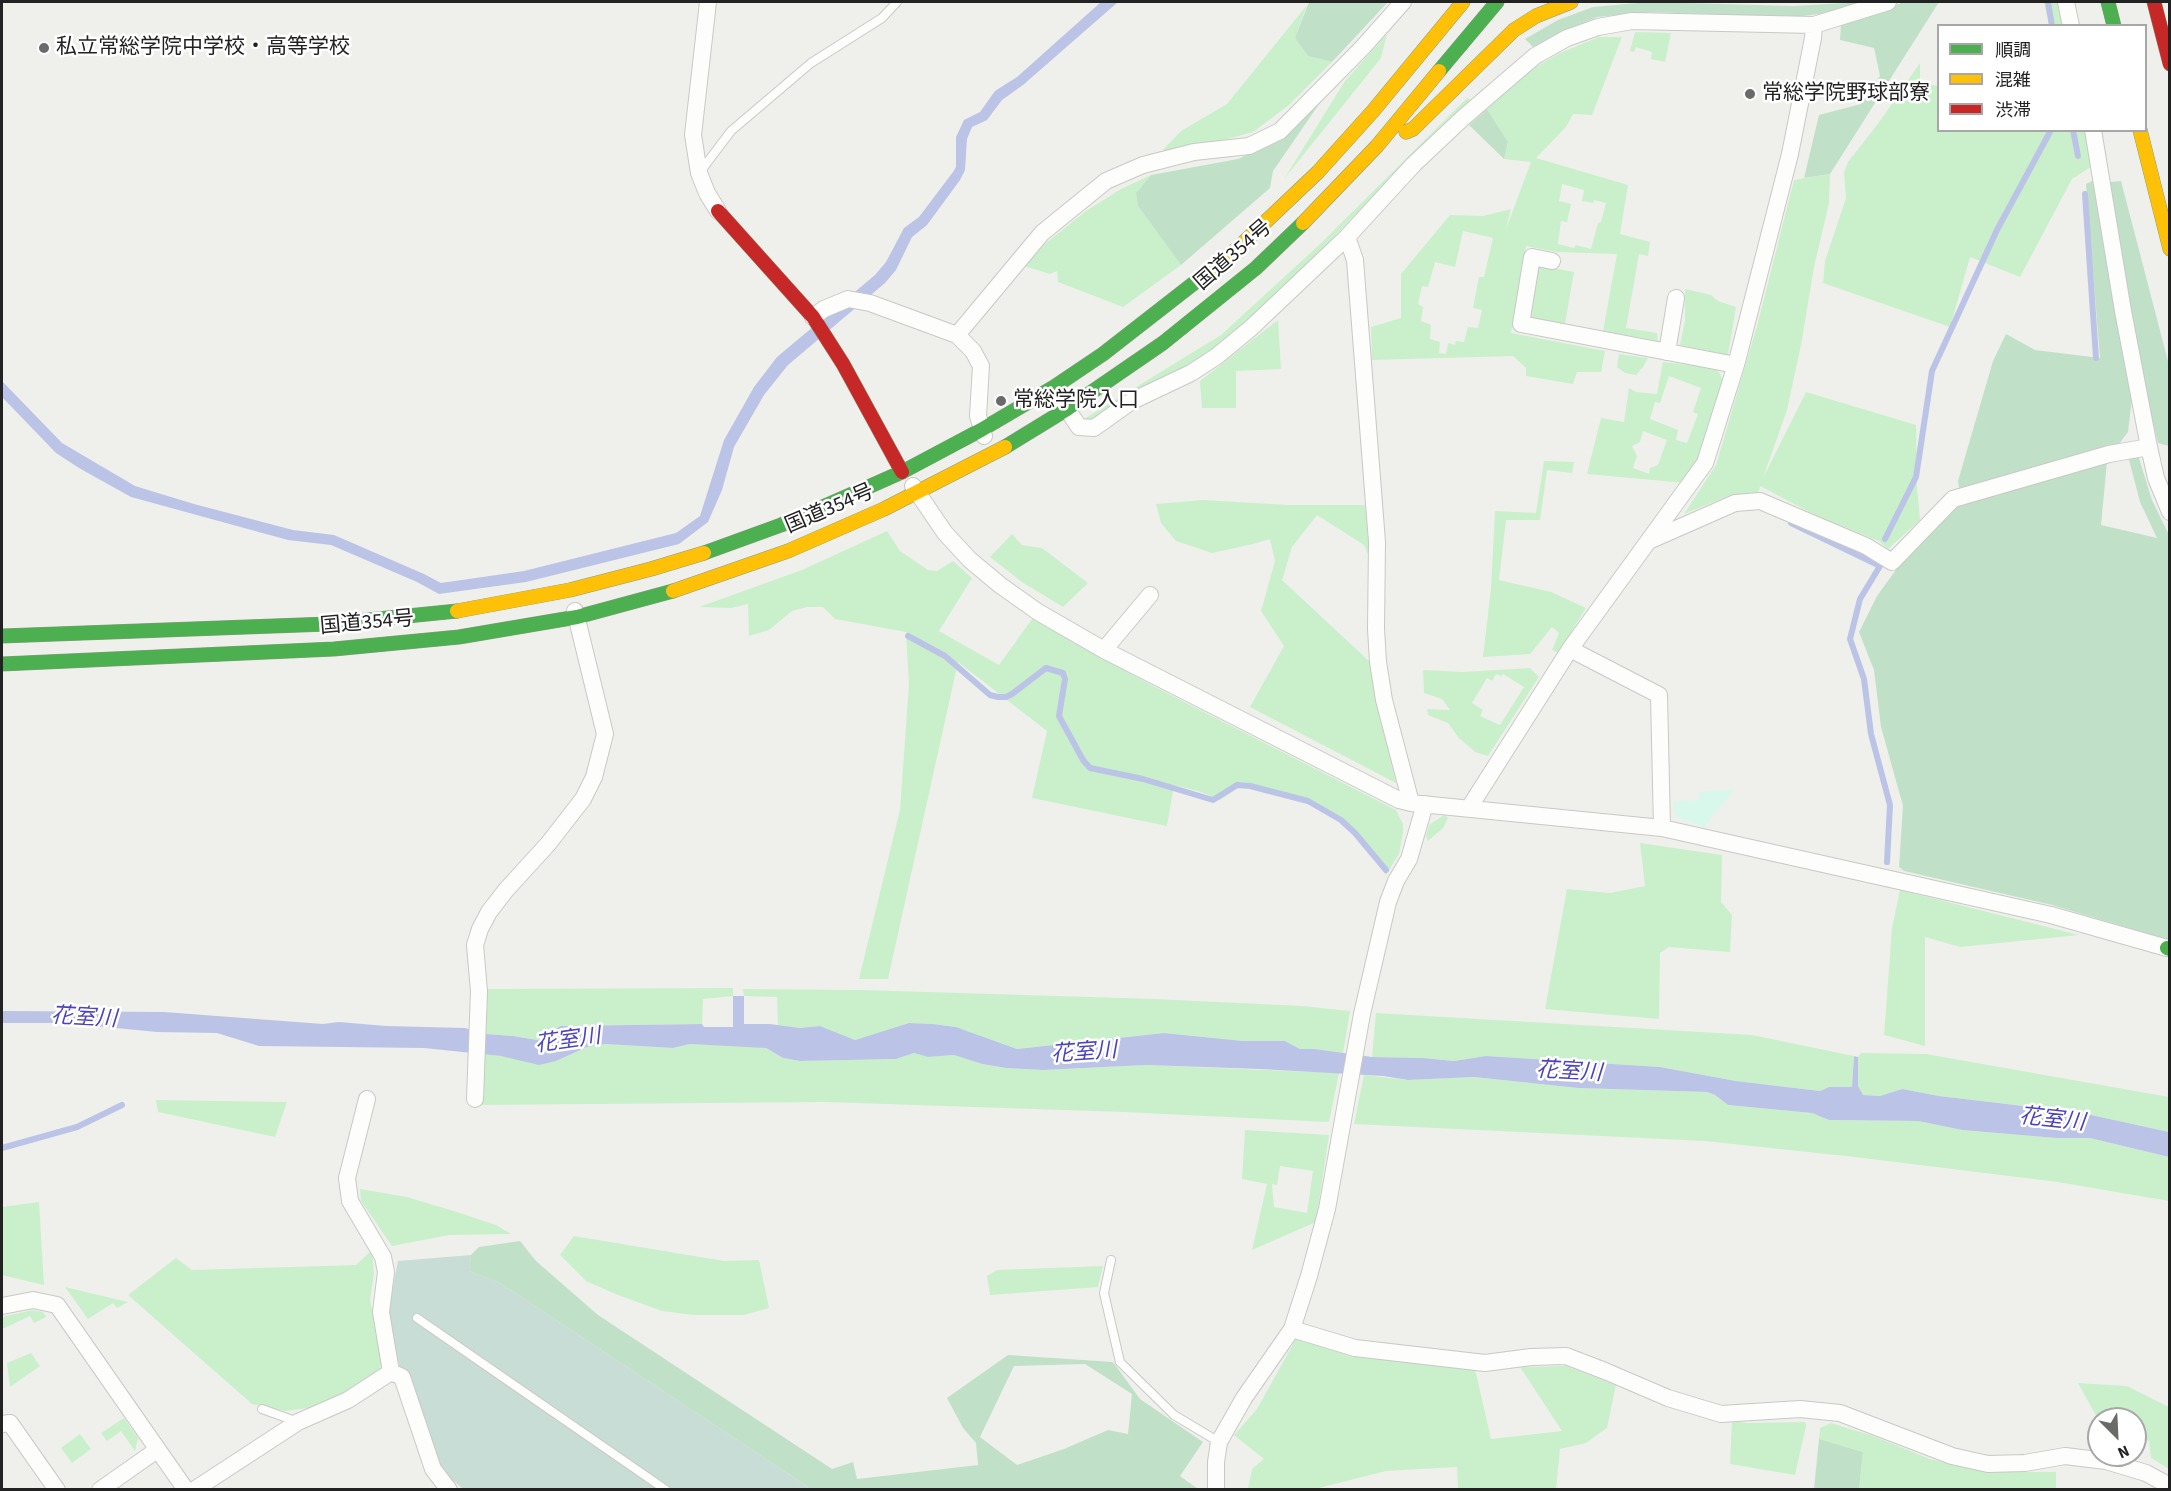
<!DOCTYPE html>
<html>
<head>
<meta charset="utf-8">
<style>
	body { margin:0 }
	#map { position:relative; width:2171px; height:1491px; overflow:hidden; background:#eff0eb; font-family:"Source Sans 3","Noto Sans JP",sans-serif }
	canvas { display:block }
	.frame { position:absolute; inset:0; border:3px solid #222; pointer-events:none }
	.legend { position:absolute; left:1937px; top:24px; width:210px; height:108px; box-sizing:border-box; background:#fff; border:2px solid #a7a7a7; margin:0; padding:8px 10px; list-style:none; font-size:18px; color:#222 }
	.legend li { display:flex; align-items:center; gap:12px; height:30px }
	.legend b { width:30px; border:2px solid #a7a7a7 }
	.north { position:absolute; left:2087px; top:1407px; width:60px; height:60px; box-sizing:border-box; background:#fff; border:2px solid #a7a7a7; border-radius:50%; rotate:156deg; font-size:16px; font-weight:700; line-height:24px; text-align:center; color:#222 }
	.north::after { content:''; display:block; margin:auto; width:21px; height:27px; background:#6a6a68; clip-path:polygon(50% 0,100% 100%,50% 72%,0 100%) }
</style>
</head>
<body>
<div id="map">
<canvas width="2171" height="1491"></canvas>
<div class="frame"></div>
<ul class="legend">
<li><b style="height:8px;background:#4caf50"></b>順調</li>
<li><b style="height:8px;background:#ffc107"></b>混雑</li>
<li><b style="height:8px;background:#c62828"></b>渋滞</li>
</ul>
<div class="north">N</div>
</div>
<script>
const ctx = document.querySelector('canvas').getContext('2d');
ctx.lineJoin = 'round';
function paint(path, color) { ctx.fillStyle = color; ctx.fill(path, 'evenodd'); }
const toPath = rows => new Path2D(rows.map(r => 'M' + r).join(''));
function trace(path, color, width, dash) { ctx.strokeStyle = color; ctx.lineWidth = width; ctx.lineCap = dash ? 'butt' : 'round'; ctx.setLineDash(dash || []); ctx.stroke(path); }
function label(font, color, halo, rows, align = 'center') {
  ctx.font = font + ' "Source Sans 3","Noto Sans JP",sans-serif'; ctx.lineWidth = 5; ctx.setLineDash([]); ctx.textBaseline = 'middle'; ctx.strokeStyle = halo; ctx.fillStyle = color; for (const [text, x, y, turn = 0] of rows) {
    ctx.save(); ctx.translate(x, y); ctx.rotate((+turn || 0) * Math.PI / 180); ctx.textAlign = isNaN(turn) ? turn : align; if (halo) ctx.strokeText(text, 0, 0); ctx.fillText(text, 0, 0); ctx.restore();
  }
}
paint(toPath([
	[2044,2,2058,2,2064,25,2049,25],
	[1307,5,1295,38,1308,56,1332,62,1289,105,1253,132,1202,146,1162,151,1181,131,1227,104],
	[1635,32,1671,33,1665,62,1651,59,1652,52,1636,47,1634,52,1630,51],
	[1387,34,1381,58,1284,179,1345,81],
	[1599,37,1622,37,1592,115,1573,114,1566,127,1536,158,1628,185,1620,234,1650,242,1648,256,1639,254,1626,328,1657,333,1658,341,1603,331,1617,254,1557,252,1526,246,1511,333,1605,351,1601,372,1577,372,1573,384,1526,376,1526,368,1513,356,1372,360,1371,327,1401,318,1401,274,1450,215,1483,216,1511,209,1506,229,1531,162,1504,159,1508,142,1487,109,1515,79,1560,53],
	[1562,184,1584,190,1582,201,1593,203,1594,200,1606,203,1601,222,1598,223,1591,249,1576,245,1574,248,1558,244,1561,221,1567,222,1571,204,1559,201],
	[1463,231,1493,238,1484,277,1479,277,1473,308,1482,310,1478,328,1468,327,1464,342,1456,341,1455,345,1448,343,1446,354,1439,353,1440,342,1430,339,1431,325,1421,321,1423,307,1418,304,1422,286,1428,287,1435,262,1455,267],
	[1920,63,1920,83,1938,86,1938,130,2086,131,2091,167,2072,179,2020,277,1970,257,1950,327,1823,283,1825,261,1846,198,1844,173,1848,162,1880,121],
	[1467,98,1471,100,1445,122,1291,281,1254,314,1207,353,1185,368,1092,420,1084,419,1221,335,1319,245],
	[1830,174,1829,203,1814,267,1801,345,1787,410,1763,478,1806,392,1916,425,1917,487,1920,520,1888,549,1879,541,1817,516,1760,486,1758,493,1726,497,1684,514,1716,465,1757,326,1794,180],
	[1151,175,1136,193,1138,206,1181,265,1123,307,1058,282,1057,271,1050,274,1024,266,1046,243,1086,211,1121,189],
	[1537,265,1574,272,1565,324,1531,319],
	[1685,289,1711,295,1718,301,1736,307,1728,355,1680,345,1685,320],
	[1278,320,1281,369,1236,371,1236,408,1202,408,1200,381],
	[1619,354,1648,358,1643,367,1636,375,1625,373,1617,367],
	[1663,362,1715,368,1720,374,1723,381,1705,442,1686,483,1587,474,1601,418,1624,422,1629,388,1636,392,1657,394],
	[1669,376,1701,388,1693,412,1698,414,1687,443,1676,440,1678,430,1650,419,1655,402,1660,403],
	[1643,431,1667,440,1658,465,1650,468,1649,474,1633,468,1637,456,1632,446,1640,442],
	[1544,461,1574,462,1572,473,1547,470,1540,520,1506,520,1499,580,1551,592,1586,608,1558,653,1552,650,1559,633,1552,627,1530,654,1483,657,1491,588,1495,511,1536,513],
	[1203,500,1288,505,1365,505,1370,559,1364,545,1317,515,1292,547,1282,580,1370,662,1396,783,1250,707,1284,646,1261,611,1275,561,1270,539,1253,544,1212,553,1176,541,1161,523,1156,504],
	[887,531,900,551,928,570,937,571,953,561,972,578,939,631,999,665,1032,619,1155,687,1396,810,1403,824,1403,832,1399,854,1386,875,1350,828,1310,799,1246,783,1220,800,1201,792,1174,785,1167,826,1032,798,1047,731,958,662,888,979,859,979,900,810,909,684,906,632,835,619,823,607,807,607,792,611,769,630,749,636,748,604,731,608,699,607,802,570],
	[1012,534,1022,545,1042,548,1088,583,1063,607,1022,582,990,557],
	[1530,668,1539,677,1488,756,1475,752,1459,738,1448,723,1428,715,1427,709,1450,710,1442,699,1424,693,1423,670,1463,672],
	[1496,674,1501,676,1503,674,1524,687,1500,725,1480,716,1483,710,1472,703,1487,678,1492,681],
	[1444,815,1448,818,1443,828,1428,841,1426,836,1429,825],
	[1640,843,1722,855,1721,902,1732,915,1730,952,1669,947,1660,953,1659,1019,1545,1009,1567,889,1610,893,1645,886],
	[1900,890,2079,935,1960,947,1925,937,1925,1046,1884,1035,1892,928],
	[733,988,733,996,703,999,702,1024,560,1026,551,1034,537,1040,513,1036,486,1034,487,989],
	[743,989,862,990,1155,999,1302,1006,1350,1011,1343,1053,1315,1049,1300,1049,1285,1041,1243,1041,1164,1033,1017,1049,956,1027,933,1024,909,1023,855,1040,820,1026,800,1028,778,1025,777,997,744,996],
	[1376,1013,1752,1035,1854,1056,1852,1087,1829,1087,1820,1091,1736,1081,1660,1067,1486,1056,1454,1061,1423,1058,1372,1057],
	[605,1044,673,1048,690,1044,753,1046,766,1048,783,1058,800,1061,896,1059,914,1053,928,1057,954,1055,982,1064,1006,1068,1043,1070,1146,1065,1339,1073,1329,1122,1124,1112,825,1102,480,1105,482,1054,556,1061,587,1047],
	[1861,1053,1926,1054,2169,1097,2169,1132,2082,1113,1939,1096,1902,1089,1880,1096,1862,1095,1858,1086,1858,1057],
	[1364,1075,1408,1080,1474,1077,1578,1088,1707,1092,1715,1095,1728,1105,1812,1113,1829,1120,1918,1121,1962,1130,2056,1138,2090,1138,2169,1157,2169,1201,2058,1182,1855,1157,1705,1141,1354,1124],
	[156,1100,287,1102,275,1137,158,1112],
	[1245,1130,1329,1135,1316,1222,1252,1250,1267,1184,1242,1179],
	[1280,1166,1313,1171,1307,1213,1274,1207,1272,1184,1277,1185],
	[360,1189,407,1197,457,1212,496,1225,511,1234,449,1235,392,1246,361,1201],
	[39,1202,44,1285,2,1275,2,1207],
	[574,1236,724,1261,759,1260,769,1308,744,1315,694,1315,662,1311,618,1295,586,1281,560,1255],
	[372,1250,374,1274,370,1300,382,1352,380,1372,344,1395,316,1407,285,1411,252,1404,128,1295,176,1258,192,1270,356,1265],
	[1103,1266,1098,1287,990,1295,987,1276,997,1270],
	[65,1287,128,1302,117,1308,113,1303,88,1319],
	[32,1310,43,1312,46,1317,34,1323,30,1316,2,1329,2,1317],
	[1297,1337,1349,1356,1475,1369,1491,1439,1562,1431,1520,1367,1566,1366,1616,1385,1607,1428,1586,1443,1560,1449,1556,1489,1458,1489,1457,1467,1386,1471,1315,1489,1248,1489,1252,1469,1264,1459,1234,1435,1257,1409],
	[31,1353,40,1366,10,1387,7,1363],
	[2078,1383,2127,1386,2169,1407,2169,1469,2151,1458,2149,1441,2135,1437,2135,1419,2099,1419,2099,1421],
	[124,1418,138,1438,135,1451,121,1431,107,1441,101,1433],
	[1732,1421,1746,1423,1805,1422,1806,1426,1795,1475,1730,1464],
	[1831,1423,1873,1436,1930,1459,1966,1468,2011,1472,2056,1472,2056,1489,1859,1489,1863,1452,1819,1439,1820,1428],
	[80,1434,91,1449,72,1463,61,1448]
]), '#c9f0cb');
paint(toPath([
	[1309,2,1388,2,1332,62,1308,56,1295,38],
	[1648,2,1793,6,1865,2,1819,14,1794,17,1650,12,1597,17,1564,31,1533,47,1525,39,1558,20,1593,7],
	[1904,2,1939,2,1830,174,1804,178,1819,115,1861,104,1880,76,1874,48,1840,40,1841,25],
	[1324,97,1273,171,1270,188,1181,265,1138,206,1136,193,1151,175,1238,159,1282,138],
	[1487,109,1508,142,1504,159,1469,125],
	[2094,180,2133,390,2128,432,2116,448,1960,493,1958,481,1993,361,2006,334,2035,350,2100,358,2086,184],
	[2121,181,2169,365,2169,446,2158,443,2144,385,2110,182],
	[2138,455,2152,500,2169,535,2169,940,2052,905,1904,871,1899,867,1903,806,1881,727,1874,670,1859,632,1877,596,1908,553,1955,507,2107,462,2101,525,2157,538,2140,502,2128,456],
	[520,1241,536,1261,598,1315,832,1469,853,1462,857,1479,978,1465,976,1443,963,1428,947,1398,1008,1355,1113,1362,1140,1399,1203,1442,1180,1476,1198,1489,806,1489,808,1487,500,1283,469,1271,471,1255,479,1247],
	[1085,1364,1132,1394,1128,1434,1108,1430,1064,1449,1017,1465,980,1437,1014,1366],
	[1819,1439,1863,1452,1859,1489,1814,1489]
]), '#c0e1c7');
paint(toPath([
	[471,1255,469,1271,500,1283,808,1487,806,1490,463,1489,441,1470,410,1376,399,1365,388,1311,398,1261]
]), '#c7ddd5');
paint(toPath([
	[1735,789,1704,827,1677,817,1674,811,1673,802,1698,800,1699,792]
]), '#d7f8ea');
paint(toPath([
	[1101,2,1118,2,1023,85,1002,100,987,120,972,127,967,139,965,170,960,180,927,225,912,237,896,270,885,283,788,365,764,395,734,447,722,490,708,522,679,544,526,582,439,594,417,582,331,545,288,540,131,497,79,468,56,453,2,397,2,381,62,443,135,486,194,504,293,530,334,535,424,574,441,583,524,571,676,533,700,516,724,440,754,387,777,357,875,275,886,262,904,228,919,217,953,172,956,167,956,137,964,120,980,112,995,91,1017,77],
	[733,996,744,996,744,1024,770,1024,800,1028,820,1026,855,1040,909,1023,933,1024,956,1027,1017,1049,1164,1033,1243,1041,1285,1041,1300,1049,1315,1049,1372,1057,1423,1058,1454,1061,1486,1056,1660,1067,1736,1081,1820,1091,1829,1087,1852,1087,1854,1056,1858,1057,1858,1086,1863,1095,1880,1096,1902,1089,1939,1096,2082,1113,2169,1132,2169,1157,2090,1138,2056,1138,1962,1130,1918,1121,1829,1120,1812,1113,1728,1105,1715,1095,1707,1092,1578,1088,1474,1077,1408,1080,1383,1076,1260,1069,1146,1065,1043,1070,1006,1068,982,1064,954,1055,928,1057,914,1053,896,1059,800,1061,783,1058,766,1048,690,1044,673,1048,605,1044,587,1047,556,1061,539,1065,501,1056,424,1048,259,1046,217,1033,157,1032,64,1023,2,1023,2,1011,164,1012,323,1024,339,1022,386,1026,465,1028,486,1034,513,1036,537,1040,551,1034,560,1026,702,1024,704,1027,733,1027]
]), '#bbc4e6');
trace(toPath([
	[2048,2,2052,26],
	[2073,130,2078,156],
	[2085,194,2096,358],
	[1791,523,1880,566,1860,599,1850,639,1864,679,1871,734,1890,805,1887,862],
	[1885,539,1916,477,1932,371,1997,230,2051,130],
	[908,636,945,656,990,695,998,697,1006,697,1012,694,1046,668,1063,673,1065,679,1059,716,1083,760,1090,768,1143,779,1213,800,1237,785,1250,786,1308,801,1341,820,1355,833,1386,870],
	[2,1148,77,1127,122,1105]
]), '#bbc4e6', 6);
const lane = toPath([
	[700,172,731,131,811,63,882,18,897,2],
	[1111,1260,1104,1293,1120,1362,1174,1415,1219,1442],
	[417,1318,666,1490],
	[262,1409,298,1422]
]);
const street = toPath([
	[708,2,693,135,699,173,707,193,718,211],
	[2066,2,2071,26],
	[2093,130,2123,311,2149,447,2156,478,2170,512],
	[1347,237,1355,260,1377,542,1376,629,1378,662,1384,700,1411,803],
	[1552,261,1532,257,1521,324,1736,365],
	[813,317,824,309,848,299,870,303,957,335,973,351,981,366,978,416,984,436],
	[957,335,1042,233,1106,181,1143,165,1194,152,1249,146,1280,131,1363,47,1403,2],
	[1667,352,1676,298],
	[1063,403,1079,427,1094,428,1132,401,1191,373,1217,356,1251,328,1347,237,1414,164,1464,117,1535,56,1567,38,1598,27,1632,21,1814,25,1888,2],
	[913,486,945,533,970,560,1000,585,1038,612,1104,650,1399,800,1411,803,1662,828,2051,915,2167,948],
	[1651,540,1735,503,1760,501,1866,546,1892,562,1953,499,2109,454,2149,447],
	[1570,649,1659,695,1662,828],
	[1104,650,1150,595],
	[1469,808,1570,649,1705,463,1736,365,1790,154,1813,38,1814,25],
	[475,1099,479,991,475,945,480,929,489,912,506,890,548,844,583,799,594,777,605,734,575,611],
	[2,1306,33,1300,57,1305,186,1490],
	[1292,1329,1355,1348,1485,1363,1531,1357,1566,1356,1605,1371,1668,1398,1721,1414,1800,1409,1840,1413,1952,1456,1988,1464,2025,1463,2065,1456,2106,1461,2146,1473,2170,1486],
	[391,1372,402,1377,433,1469,449,1490],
	[2,1424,10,1423,57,1490],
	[100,1490,157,1450],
	[194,1490,298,1422,348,1400,391,1372,381,1312,386,1272,383,1257,350,1201,347,1178,367,1099],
	[1216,1490,1216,1462,1219,1442,1244,1398,1292,1329,1309,1276,1327,1209,1362,1014,1388,902,1396,881,1409,859,1425,804]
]);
const fast = toPath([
	[2108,2,2114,26],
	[1439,71,1497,2],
	[1005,447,1067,409,1163,343,1256,268,1303,223],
	[704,553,781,525,832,503,902,472,981,430,1054,387,1103,354,1207,273],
	[2,636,328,624,457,611],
	[2,664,334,649,459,637,577,617,673,591],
	[2167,948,2170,949]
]);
const slow = toPath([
	[2140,130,2170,249],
	[1406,132,1413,129,1514,30,1536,16,1571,2],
	[1303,223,1377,146,1439,71],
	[1207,273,1239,247,1318,172,1373,111,1463,2],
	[673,591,788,551,884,509,1005,447],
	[457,611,570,590,651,569,704,553]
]);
const jam = toPath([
	[2154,2,2170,64],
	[718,211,813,317,843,364,902,472]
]);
trace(lane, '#c8c9c7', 10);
trace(street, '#c8c9c7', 18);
trace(fast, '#8b9c81', 15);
trace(slow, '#8b9c81', 15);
trace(jam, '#8b9c81', 15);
trace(lane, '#fdfdfc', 8);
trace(street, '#fdfdfc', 16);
trace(fast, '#4caf50', 14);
trace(slow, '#ffc107', 14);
trace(jam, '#c62828', 14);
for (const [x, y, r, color] of [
	[44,48,6,"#6a6a68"],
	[1750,94,6,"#6a6a68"],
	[1001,401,6,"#6a6a68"]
]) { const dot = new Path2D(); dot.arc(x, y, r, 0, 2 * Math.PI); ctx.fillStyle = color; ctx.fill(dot); trace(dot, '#fff', 2); }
label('21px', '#222', '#fff', [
	["私立常総学院中学校・高等学校",56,48],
	["常総学院野球部寮",1762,94],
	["常総学院入口",1013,401]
], 'left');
label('21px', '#222', '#fff', [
	["国道354号",1234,256,-41],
	["国道354号",830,510,-23],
	["国道354号",367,624,-5]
]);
label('italic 22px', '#4d44bc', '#fff', [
	["花室川",84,1019,3],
	["花室川",568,1042,-8],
	["花室川",1084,1054,-4],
	["花室川",1569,1073,3],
	["花室川",2052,1121,6]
]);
</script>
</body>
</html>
